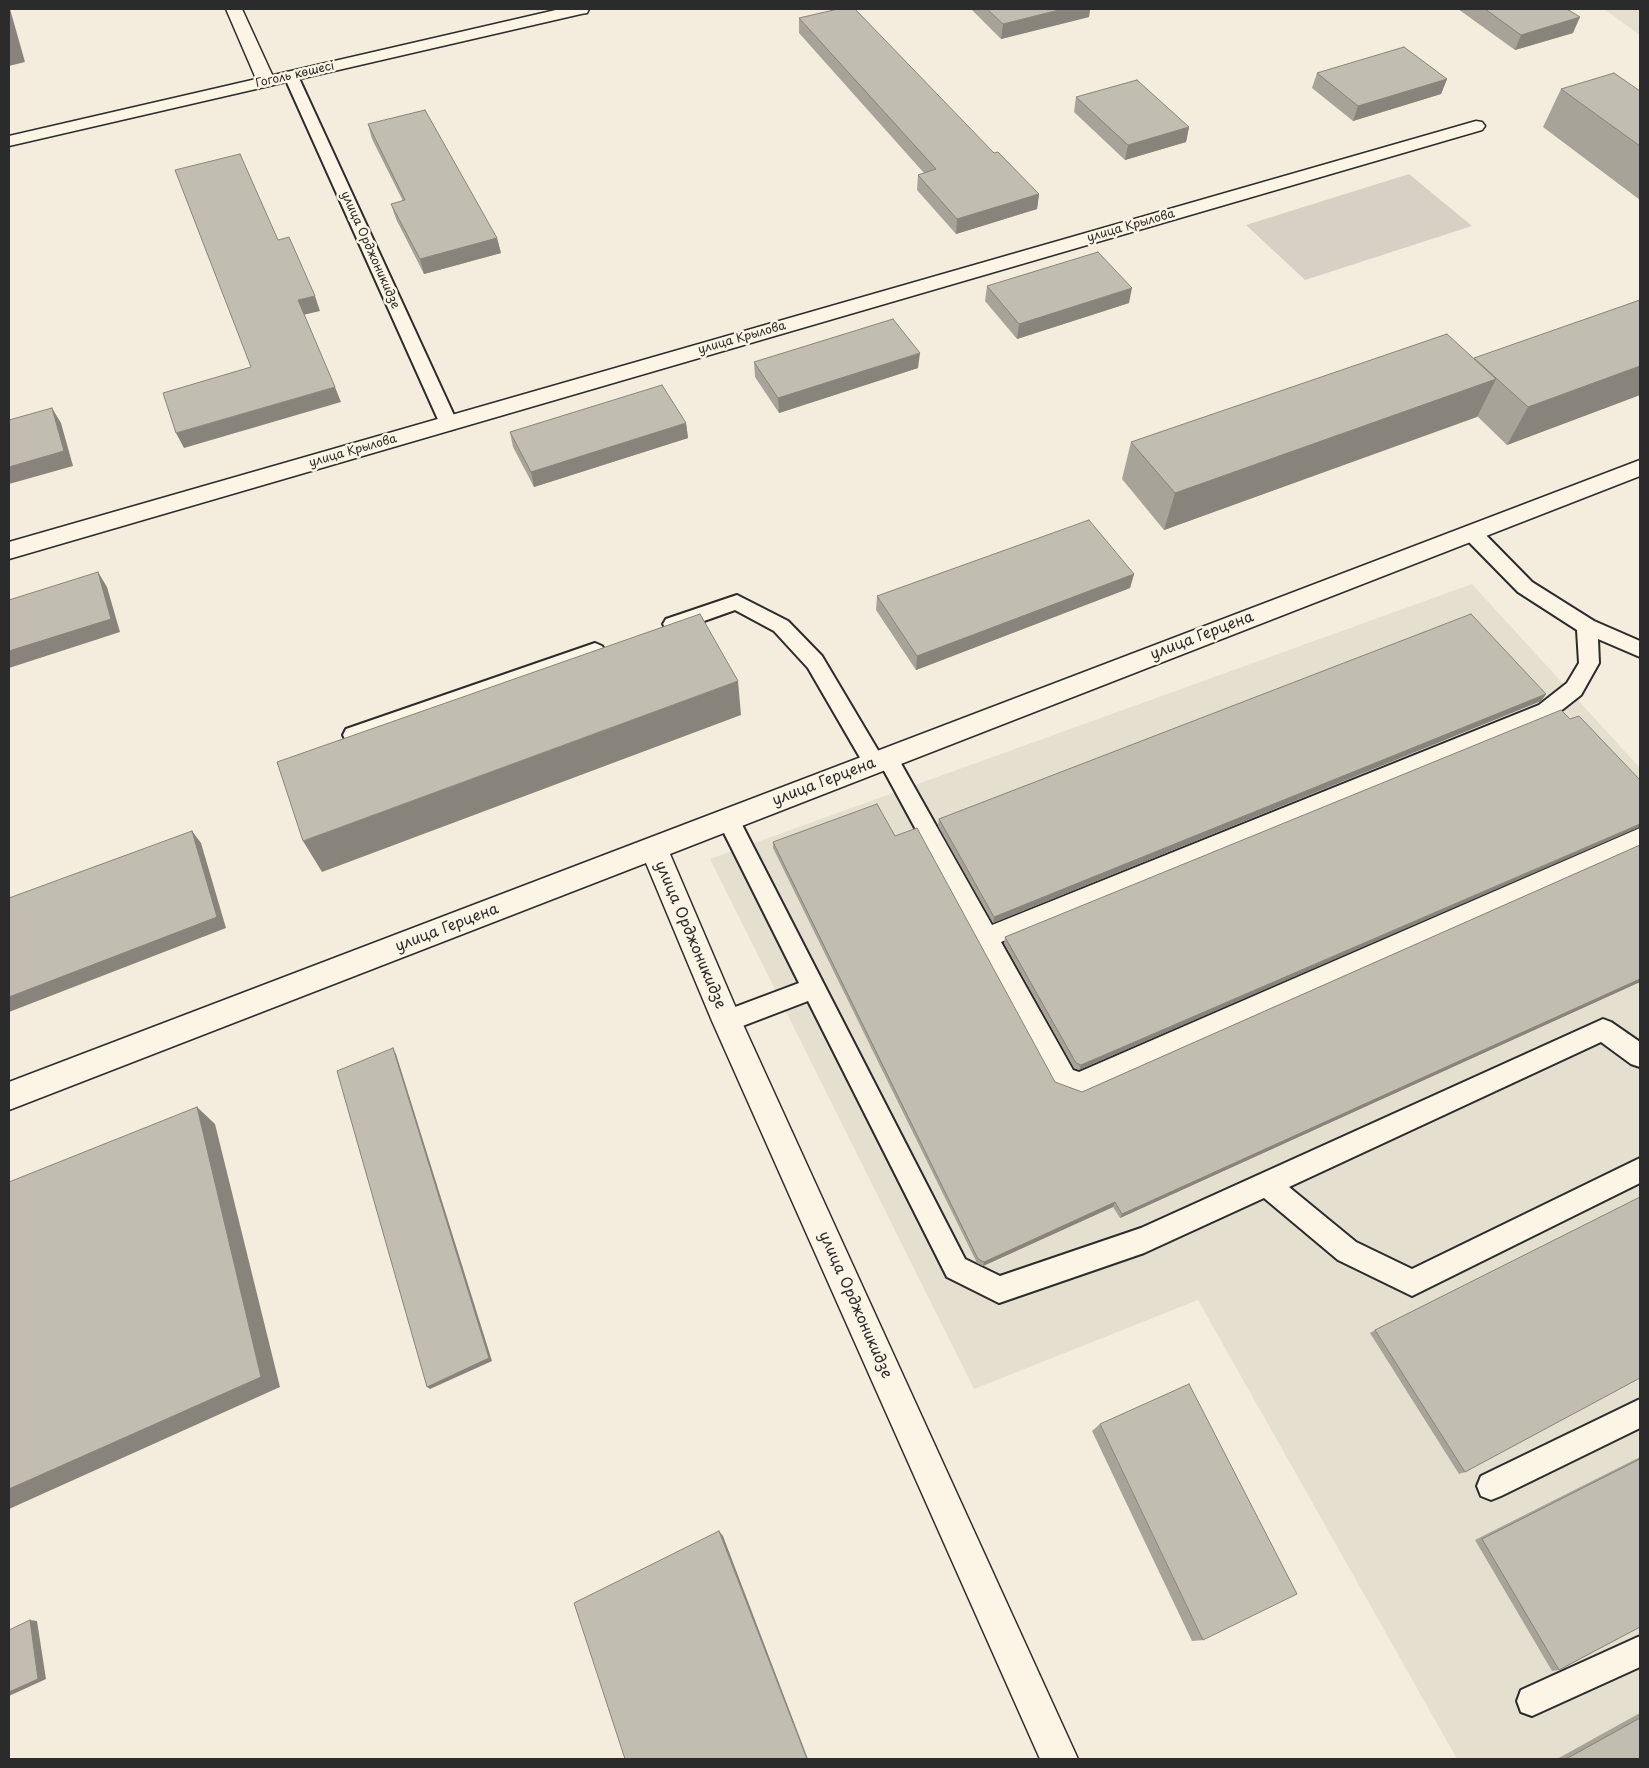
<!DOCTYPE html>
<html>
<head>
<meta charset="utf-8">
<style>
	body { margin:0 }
	#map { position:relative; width:1649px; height:1768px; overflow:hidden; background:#f4edde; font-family:"Playpen Sans",sans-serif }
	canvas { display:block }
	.frame { position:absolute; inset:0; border:10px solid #2b2b2b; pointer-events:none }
</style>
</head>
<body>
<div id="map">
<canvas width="1649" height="1768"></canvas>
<div class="frame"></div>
</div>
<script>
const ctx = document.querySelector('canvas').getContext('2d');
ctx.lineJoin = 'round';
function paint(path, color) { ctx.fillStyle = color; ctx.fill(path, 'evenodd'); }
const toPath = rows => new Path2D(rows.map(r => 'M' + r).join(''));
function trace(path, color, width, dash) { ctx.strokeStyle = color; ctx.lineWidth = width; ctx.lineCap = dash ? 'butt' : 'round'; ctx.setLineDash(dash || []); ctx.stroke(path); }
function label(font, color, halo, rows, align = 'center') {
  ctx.font = font + ' "Playpen Sans",sans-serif'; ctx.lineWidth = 5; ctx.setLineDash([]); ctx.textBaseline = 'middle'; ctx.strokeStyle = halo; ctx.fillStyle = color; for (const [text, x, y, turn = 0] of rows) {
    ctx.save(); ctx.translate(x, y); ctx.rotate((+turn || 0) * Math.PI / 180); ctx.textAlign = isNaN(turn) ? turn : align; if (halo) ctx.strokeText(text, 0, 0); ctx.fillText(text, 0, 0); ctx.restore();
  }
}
paint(toPath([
	[1604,9,1640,9,1640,35],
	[1472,584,1640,768,1640,1759,1457,1759,1198,1300,974,1389,710,859]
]), '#e5dfd0');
paint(toPath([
	[1409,174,1472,226,1305,280,1246,225]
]), '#d6d1c4');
const lane = toPath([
	[291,72,296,73,298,76,458,424,455,428,449,430,443,428,440,424,284,76,286,73,291,72],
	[1472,526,1479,528,1532,582,1594,621,1640,641,1640,657,1598,639,1599,663,1581,695,1553,717,1001,942,1073,1070,1079,1072,1640,828,1640,847,1079,1095,1055,1086,882,767,874,771,866,768,808,668,774,631,735,610,673,632,666,629,663,624,666,619,737,595,788,621,822,656,879,752,887,748,894,751,992,925,1539,705,1567,683,1579,663,1577,630,1518,592,1465,538,1463,533,1465,528,1472,526],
	[595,643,602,646,605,651,602,656,353,743,346,741,343,735,346,729,595,643],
	[728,810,736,813,965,1259,1000,1276,1141,1228,1603,1019,1611,1022,1640,1042,1640,1067,1631,1064,1601,1042,1289,1187,1356,1242,1412,1269,1640,1158,1640,1183,1412,1296,1338,1260,1264,1198,1144,1253,999,1303,947,1277,808,1001,727,1032,719,1029,715,1021,719,1013,799,983,717,819,720,813,728,810],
	[1640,1399,1640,1428,1501,1496,1491,1500,1481,1496,1477,1486,1481,1476,1640,1399],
	[1640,1636,1640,1667,1532,1716,1521,1712,1517,1701,1521,1690,1640,1636]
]);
const street = toPath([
	[226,9,242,9,275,81,272,85,266,86,260,85,257,81,226,9],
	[1476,121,1482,122,1485,126,1482,130,9,559,9,542,1476,121],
	[1640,460,1640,476,670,854,741,1020,1078,1759,1040,1759,712,1021,646,863,9,1110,9,1082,1640,460]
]);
const primary = toPath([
	[560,9,589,9,587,13,581,14,9,146,9,136,560,9]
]);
trace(lane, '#2b2b2b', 4);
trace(street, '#2b2b2b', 3);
trace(primary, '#2b2b2b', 3);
paint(lane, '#fcf5e5');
paint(street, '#fcf5e5');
paint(primary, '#fcf5e5');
paint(toPath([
	[971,9,1090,9,1089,17,1001,39],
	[1458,9,1567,9,1573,33,1515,50],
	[799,18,994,153,1039,194,1037,209,956,234,917,190,918,175,924,173,799,33],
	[1317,73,1447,79,1441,94,1353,121,1312,88],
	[1561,89,1640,91,1640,200,1543,127],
	[1076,97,1189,127,1186,142,1125,160,1074,112],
	[368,124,497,238,501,253,424,274,396,219,391,204,403,201,372,139],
	[987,286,1129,303,1017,339,985,301],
	[1640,300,1640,395,1507,445,1477,416,1164,530,1122,479,1131,442,1474,359],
	[754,362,918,368,779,413,755,377],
	[686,423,688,438,534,487,513,447,510,432],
	[1134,574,1130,588,916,670,876,610,877,596],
	[1546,694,1541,701,993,923,938,826,939,819],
	[1570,719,1079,1070,1074,1068,1004,943,1005,937],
	[895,836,1055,1082,1082,1092,1640,845,1640,982,1120,1218,1113,1207,983,1266,977,1263,773,848,773,842],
	[1375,1330,1465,1472,1459,1474,1370,1333],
	[1100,1424,1203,1640,1192,1641,1092,1431],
	[1640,1457,1640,1627,1559,1670,1552,1671,1475,1540],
	[1640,1713,1640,1759,1557,1759]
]), '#a7a398');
paint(toPath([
	[9,9,10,9,25,62,9,66],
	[1063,9,1090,9,1089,17,1001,39,1003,24],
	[1580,17,1573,33,1515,50,1521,35],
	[1447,79,1441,94,1353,121,1358,106],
	[1189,127,1186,142,1125,160,1128,145],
	[1039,194,1037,209,956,234,957,219],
	[497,238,501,253,424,274,420,259],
	[1132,288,1129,303,1017,339,1019,324],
	[315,296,320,311,303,315,298,300],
	[920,353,918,368,779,413,778,398],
	[1640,366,1640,395,1507,445,1528,407],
	[1496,379,1477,417,1164,530,1175,493],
	[335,387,341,402,184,448,176,433],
	[52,408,61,423,73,466,9,484,9,467],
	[686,423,688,438,534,487,531,472],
	[98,572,107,587,120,632,9,668,9,651],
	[1134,574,1130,588,916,670,917,656],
	[738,681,741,715,322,872,303,841],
	[1546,694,1541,701,993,923,994,917],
	[1640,824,1640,827,1079,1070,1081,1065],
	[192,831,201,843,226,928,9,1012,9,997],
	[1640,979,1640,982,1120,1218,1122,1214],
	[393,1048,396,1054,492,1361,430,1389,427,1387],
	[197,1107,215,1124,280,1387,9,1509,9,1489],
	[1115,1202,1113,1207,983,1266,984,1262],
	[719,1531,723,1536,808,1759,807,1759],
	[30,1620,37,1621,46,1679,9,1696,9,1692]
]), '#88847c');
const building = toPath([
	[838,9,855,9,994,153,998,152,1039,194,957,219,918,175,936,169,799,18,838,9],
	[987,9,1063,9,1003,24,987,9],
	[1485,9,1567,9,1580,17,1521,35,1485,9],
	[1404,47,1447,79,1358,106,1317,73,1404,47],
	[1614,73,1640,91,1640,146,1561,89,1614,73],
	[1137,80,1189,127,1128,145,1076,97,1137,80],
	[425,110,497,238,420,259,391,204,405,200,368,124,425,110],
	[240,154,278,240,289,237,315,296,298,300,335,387,176,433,163,393,251,367,175,170,240,154],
	[1098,252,1132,288,1019,324,987,286,1098,252],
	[1640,300,1640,366,1528,407,1474,358,1640,300],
	[893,319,920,353,778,398,754,362,893,319],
	[1447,334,1496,379,1175,493,1131,442,1447,334],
	[662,385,686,423,531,472,510,432,662,385],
	[52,408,64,451,9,467,9,420,52,408],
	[1089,520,1134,574,917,656,877,596,1089,520],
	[98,572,111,619,9,651,9,600,98,572],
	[700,614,738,681,303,841,277,762,700,614],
	[1471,614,1546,694,994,917,939,819,1471,614],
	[1561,710,1570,719,1579,716,1640,780,1640,824,1081,1065,1076,1063,1005,937,1561,710],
	[877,804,895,836,917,828,1055,1082,1082,1092,1640,845,1640,979,1122,1214,1115,1202,984,1262,978,1259,773,842,877,804],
	[192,831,217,917,9,997,9,898,192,831],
	[393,1048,489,1358,427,1387,337,1071,393,1048],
	[197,1107,261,1377,9,1489,9,1182,197,1107],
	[1640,1197,1640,1378,1465,1472,1375,1330,1640,1197],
	[1189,1384,1297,1594,1203,1640,1100,1424,1189,1384],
	[1640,1459,1640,1627,1559,1670,1482,1539,1640,1459],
	[719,1531,807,1759,625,1759,574,1603,719,1531],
	[30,1620,38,1679,9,1692,9,1630,30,1620],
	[1640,1718,1640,1759,1566,1759,1640,1718]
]);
paint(building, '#c2bdb1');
trace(building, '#88847c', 1);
label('12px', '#2b2b2b', '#fcf5e5', [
	["Гоголь көшесі",295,75,-13],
	["улица Крылова",1131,226,-16],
	["улица Орджоникидзе",370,250,66],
	["улица Крылова",742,338,-16],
	["улица Крылова",353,451,-16]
]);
label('15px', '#2b2b2b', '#fcf5e5', [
	["улица Герцена",1202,636,-21],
	["улица Герцена",824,782,-21],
	["улица Герцена",447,928,-21],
	["улица Орджоникидзе",690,935,67],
	["улица Орджоникидзе",855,1305,66]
]);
</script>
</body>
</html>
